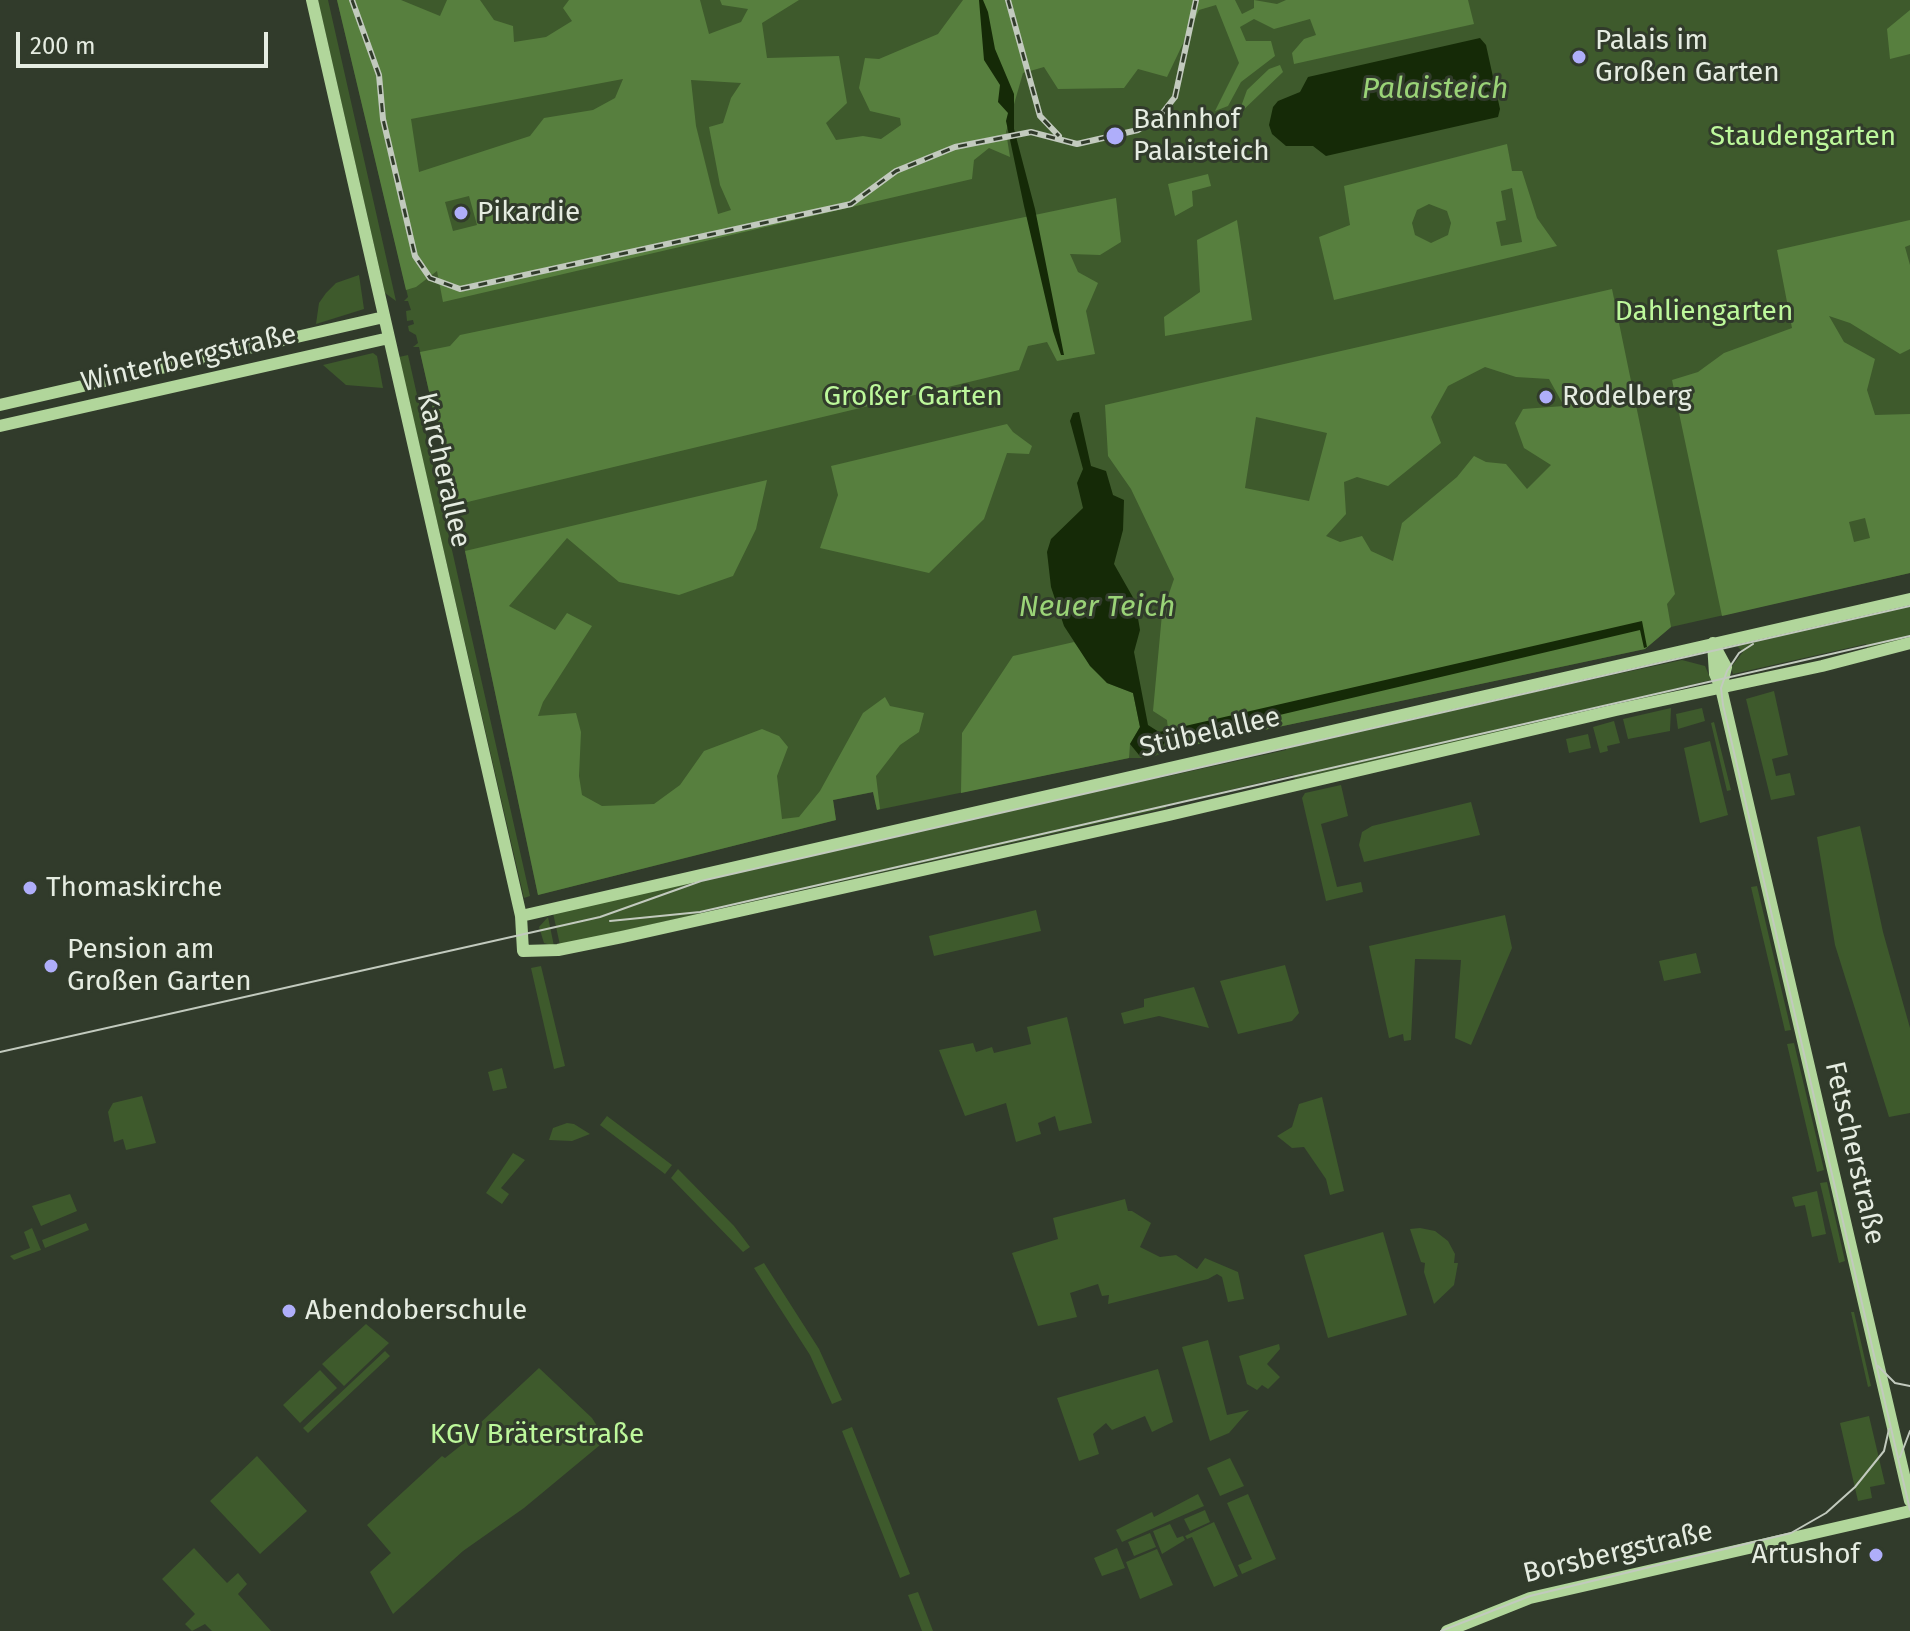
<!DOCTYPE html>
<html>
<head>
<meta charset="utf-8">
<style>
	body { margin:0 }
	#map { position:relative; width:1910px; height:1631px; overflow:hidden; background:#313b2b; font-family:"Fira Sans",sans-serif }
	canvas { display:block }
	.scale { position:absolute; left:16px; top:32px; width:252px; height:36px; box-sizing:border-box; border:4px solid #e5ece1; border-top:0; padding-left:10px; font-size:24px; line-height:28px; white-space:nowrap; color:#e5ece1; -webkit-text-stroke:6px #313b2b; paint-order:stroke }
</style>
</head>
<body>
<div id="map">
<canvas width="1910" height="1631"></canvas>
<div class="scale">200 m</div>
</div>
<script>
const ctx = document.querySelector('canvas').getContext('2d');
ctx.lineJoin = 'round';
function paint(path, color) { ctx.fillStyle = color; ctx.fill(path, 'evenodd'); }
const toPath = rows => new Path2D(rows.map(r => 'M' + r).join(''));
function trace(path, color, width, dash) { ctx.strokeStyle = color; ctx.lineWidth = width; ctx.lineCap = dash ? 'butt' : 'round'; ctx.setLineDash(dash || []); ctx.stroke(path); }
function label(font, color, halo, rows, align = 'center') {
  ctx.font = font + ' "Fira Sans",sans-serif'; ctx.lineWidth = 6; ctx.setLineDash([]); ctx.textBaseline = 'middle'; ctx.strokeStyle = halo; ctx.fillStyle = color; for (const [text, x, y, turn = 0] of rows) {
    ctx.save(); ctx.translate(x, y); ctx.rotate((+turn || 0) * Math.PI / 180); ctx.textAlign = isNaN(turn) ? turn : align; if (halo) ctx.strokeText(text, 0, 0); ctx.fillText(text, 0, 0); ctx.restore();
  }
}
paint(toPath([
	[318,0,328,0,396,301,385,293],
	[337,0,1910,0,1910,573,1671,627,1645,649,1170,750,1150,758,1129,758,877,810,873,792,833,800,836,820,538,895,465,551,419,347,413,347,418,343,416,335,409,331,408,326,414,324,413,320,407,321,406,311,411,310,408,301,404,301,408,297],
	[359,275,364,309,316,324,319,303,326,293,336,283],
	[373,353,377,356,383,388,346,385,323,365],
	[408,355,530,896,524,898,399,357],
	[1910,604,1910,638,1867,648,1866,644,1733,674,1731,667,1743,652,1735,644],
	[1682,660,1705,666,1711,680,1669,690,1669,694,1295,779,1293,775,1166,805,1166,808,560,945,553,913,1158,775,1160,778,1286,750,1286,746],
	[1774,691,1788,755,1772,759,1776,776,1790,773,1795,795,1771,800,1746,699],
	[1671,708,1670,731,1628,739,1623,719],
	[1702,708,1705,721,1678,729,1676,714],
	[1614,721,1620,743,1607,746,1608,751,1600,753,1593,727],
	[1714,722,1731,790,1727,791,1711,723],
	[1588,734,1591,748,1569,753,1566,739],
	[1710,741,1728,815,1700,823,1684,748],
	[1341,785,1348,816,1321,824,1337,887,1361,882,1363,892,1326,901,1302,798,1305,793],
	[1471,802,1480,835,1364,862,1359,845,1362,832,1372,826],
	[1860,826,1883,932,1910,1028,1910,1113,1889,1117,1835,945,1817,837],
	[1757,886,1791,1030,1785,1031,1751,887],
	[1036,910,1041,931,934,956,929,936],
	[1505,915,1512,948,1471,1045,1455,1038,1461,960,1415,959,1411,1040,1404,1041,1403,1034,1389,1038,1369,946],
	[548,917,554,946,544,943,539,927],
	[1696,953,1701,973,1664,981,1659,961],
	[1285,965,1299,1013,1292,1021,1238,1034,1220,981],
	[541,966,565,1066,554,1069,531,968],
	[1194,987,1209,1028,1159,1016,1124,1024,1121,1013,1144,1007,1144,999],
	[1067,1017,1092,1123,1059,1131,1055,1116,1038,1123,1041,1134,1016,1142,1006,1103,965,1116,939,1050,973,1043,976,1052,992,1047,994,1053,1031,1044,1027,1027],
	[1794,1043,1824,1170,1817,1172,1787,1044],
	[502,1068,507,1088,493,1091,488,1072],
	[142,1096,156,1143,126,1150,123,1139,114,1142,108,1112,113,1103],
	[1322,1097,1344,1191,1330,1195,1326,1179,1304,1147,1292,1148,1277,1136,1292,1127,1299,1104],
	[607,1116,672,1165,665,1174,600,1125],
	[567,1123,574,1124,590,1134,572,1141,549,1140,553,1128],
	[513,1153,525,1160,501,1188,509,1194,502,1204,486,1193],
	[678,1169,734,1226,750,1247,743,1252,671,1178],
	[1827,1182,1845,1261,1839,1263,1820,1183],
	[1817,1191,1826,1234,1812,1237,1805,1205,1795,1207,1792,1197],
	[70,1194,77,1211,41,1226,32,1206],
	[1125,1199,1128,1211,1132,1211,1151,1223,1140,1247,1160,1257,1176,1255,1197,1269,1205,1258,1238,1272,1244,1299,1228,1302,1222,1277,1217,1274,1208,1279,1108,1304,1109,1295,1102,1296,1098,1284,1070,1293,1077,1317,1038,1326,1012,1253,1058,1239,1053,1218],
	[86,1223,89,1230,45,1248,42,1240],
	[32,1228,41,1250,14,1260,10,1256,30,1248,24,1232],
	[1420,1228,1435,1231,1448,1241,1455,1254,1454,1263,1458,1263,1454,1285,1434,1304,1424,1272,1425,1263,1421,1262,1410,1229],
	[1383,1232,1407,1315,1328,1338,1304,1255],
	[764,1263,819,1349,842,1400,832,1404,810,1355,754,1268],
	[1851,1312,1854,1312,1871,1386,1868,1387],
	[366,1324,389,1343,344,1386,322,1364],
	[1208,1340,1227,1415,1249,1410,1229,1433,1210,1441,1182,1347],
	[1279,1344,1280,1349,1267,1364,1280,1377,1268,1389,1262,1385,1257,1390,1247,1384,1239,1356],
	[385,1351,390,1356,308,1433,303,1428],
	[539,1368,592,1418,606,1440,524,1508,463,1551,393,1614,370,1572,391,1553,367,1525,442,1456,445,1458,464,1443,463,1439],
	[1158,1369,1173,1422,1152,1432,1145,1416,1112,1430,1106,1423,1093,1434,1099,1454,1079,1461,1057,1398],
	[320,1370,337,1388,300,1423,283,1405],
	[1869,1416,1885,1484,1870,1487,1872,1498,1858,1501,1840,1423],
	[852,1427,910,1574,900,1578,842,1431],
	[257,1456,307,1511,260,1554,210,1501],
	[1230,1458,1244,1486,1220,1496,1207,1468],
	[1198,1494,1204,1506,1122,1542,1116,1530,1152,1512,1154,1517],
	[1248,1494,1276,1559,1242,1574,1238,1565,1252,1559,1227,1503],
	[1205,1510,1210,1522,1190,1531,1184,1519],
	[1214,1522,1238,1576,1214,1587,1192,1537,1187,1539,1185,1536],
	[1170,1524,1177,1538,1183,1536,1185,1540,1162,1554,1153,1531],
	[1150,1533,1156,1547,1134,1556,1128,1542],
	[194,1548,227,1583,238,1573,247,1584,238,1594,271,1631,212,1631,205,1624,192,1631,185,1624,195,1614,162,1579],
	[1117,1548,1125,1568,1102,1576,1094,1558],
	[1157,1549,1173,1585,1140,1599,1126,1562],
	[918,1592,933,1631,922,1631,908,1595]
]), '#3e5a2c');
paint(toPath([
	[337,0,401,0,440,16,447,0,480,0,494,20,513,26,514,42,546,37,572,21,563,8,569,0,700,0,709,34,741,22,748,9,722,5,720,0,799,0,762,23,767,58,839,56,847,103,826,123,836,140,863,136,881,139,901,125,900,118,870,111,859,88,865,58,879,59,938,34,963,0,1235,0,1242,14,1254,8,1254,0,1277,4,1286,0,1468,0,1474,24,1294,64,1292,53,1304,39,1316,35,1310,19,1274,29,1254,19,1240,27,1246,41,1271,41,1275,56,1241,82,1228,106,1215,111,1239,63,1216,5,1199,10,1167,77,1138,69,1124,88,1058,89,1044,67,1023,73,1006,132,1010,157,989,148,974,160,972,179,443,302,437,271,416,287,406,290],
	[623,79,615,98,593,110,544,118,530,136,419,172,411,119],
	[691,80,741,83,731,98,723,123,709,127,720,185,731,210,718,214,696,126],
	[469,196,477,225,453,231,445,202],
	[1910,10,1910,54,1890,59,1887,29],
	[1280,65,1283,72,1238,115,1247,90,1269,69],
	[1507,144,1512,171,1522,171,1537,218,1557,246,1334,300,1319,237,1350,225,1344,186],
	[1512,188,1522,242,1501,246,1496,222,1506,220,1501,191],
	[1429,204,1447,211,1451,223,1448,235,1431,243,1415,235,1412,223,1417,210],
	[1208,174,1211,186,1192,191,1193,206,1175,216,1168,184],
	[1116,198,1121,242,1100,255,1070,254,1078,272,1098,283,1086,311,1095,354,1057,361,1047,342,1028,346,1019,370,455,505,420,352,450,346,460,335],
	[1237,220,1252,320,1165,336,1164,317,1200,292,1197,240],
	[1910,220,1910,245,1905,247,1910,265,1910,349,1900,354,1850,323,1829,316,1844,342,1875,359,1867,390,1875,415,1910,414,1910,573,1722,616,1672,380,1698,372,1724,353,1792,328,1777,250],
	[1865,518,1870,538,1854,542,1849,522],
	[1612,289,1675,594,1667,604,1671,627,1645,649,1170,750,1167,720,1153,711,1162,614,1174,579,1131,489,1108,456,1105,405],
	[1485,367,1516,377,1549,379,1564,406,1523,409,1515,423,1524,448,1551,465,1527,489,1506,464,1486,462,1474,456,1457,477,1402,523,1393,561,1371,551,1362,536,1340,542,1326,536,1346,514,1344,482,1357,477,1388,486,1441,443,1431,417,1448,386],
	[1256,417,1327,433,1309,501,1245,488],
	[1007,424,1013,432,1032,446,1029,454,1007,453,984,519,929,573,820,548,838,495,831,466],
	[767,480,756,529,733,576,679,595,619,582,567,538,509,606,555,630,567,613,592,626,543,702,538,716,576,713,581,732,579,776,582,795,602,806,654,804,680,785,704,751,762,729,779,736,788,747,777,776,782,819,799,817,820,791,863,713,885,697,890,706,924,713,919,732,900,745,876,776,880,809,877,810,873,792,833,800,836,820,538,895,465,551],
	[1074,642,1107,683,1133,693,1140,727,1130,744,1129,758,961,793,962,733,1013,656]
]), '#577f3e');
paint(toPath([
	[979,0,983,0,988,12,995,49,1014,94,1014,129,1035,209,1064,355,1061,355,1053,331,1024,206,1006,121,1008,113,998,102,1000,85,984,60],
	[1480,38,1486,45,1500,109,1498,117,1326,156,1313,146,1286,146,1272,134,1269,125,1273,107,1278,101,1300,92,1308,77],
	[1079,412,1091,466,1106,471,1113,495,1124,500,1123,530,1114,564,1135,601,1140,630,1134,652,1148,725,1159,732,1642,621,1647,647,1644,648,1640,630,1165,742,1159,752,1139,755,1130,744,1140,727,1133,693,1107,683,1090,666,1064,626,1051,587,1047,552,1051,539,1083,508,1077,483,1083,469,1070,421,1073,413]
]), '#152a07');
trace(toPath([
	[312,0,521,916,523,951,558,950,622,937,1169,815,1616,710,1822,666,1910,643],
	[0,405,384,317],
	[0,426,389,338],
	[1713,643,1715,674,1721,688,1910,1501],
	[1713,643,1726,667,1721,688],
	[521,916,1910,599],
	[1447,1631,1530,1598,1910,1511]
]), '#b1d69b', 12);
trace(toPath([
	[1753,644,1739,653,1727,671,1721,688,1723,705,1910,1510],
	[610,921,700,912,1910,636],
	[0,1052,600,917,701,881,1910,606],
	[1878,1366,1895,1383,1910,1386],
	[1900,1457,1910,1431],
	[1441,1631,1530,1596,1791,1533,1826,1513,1855,1487,1884,1451,1889,1429]
]), '#c2cabe', 2);
const rail = toPath([
	[352,0,379,75,383,119,415,256,430,278,460,289,851,204,896,171,955,147,1031,132,1077,144,1138,130,1160,116,1175,97,1196,0],
	[1008,0,1040,116,1059,136]
]);
trace(rail, '#c2cabe', 6);
trace(rail, '#313b2b', 3, [9]);
for (const [x, y, r, color] of [
	[1579,57,8,"#afaefa"],
	[1115,136,10,"#afaefa"],
	[461,213,8,"#afaefa"],
	[1546,397,8,"#afaefa"],
	[30,888,8,"#afaefa"],
	[51,966,8,"#afaefa"],
	[289,1311,8,"#afaefa"],
	[1876,1555,8,"#afaefa"]
]) { const dot = new Path2D(); dot.arc(x, y, r, 0, 2 * Math.PI); ctx.fillStyle = color; ctx.fill(dot); trace(dot, '#313b2b', 3); }
label('28px', '#e5ece1', '#313b2b', [
	["Palais im",1595,41],
	["Großen Garten",1595,73],
	["Bahnhof",1133,120],
	["Palaisteich",1133,152],
	["Pikardie",477,213],
	["Rodelberg",1562,397],
	["Thomaskirche",46,888],
	["Pension am",67,950],
	["Großen Garten",67,982],
	["Abendoberschule",305,1311],
	["Artushof",1860,1555,"right"]
], 'left');
label('28px', '#bdf89b', '#313b2b', [
	["Staudengarten",1803,137],
	["Dahliengarten",1704,312],
	["Großer Garten",913,397],
	["KGV Bräterstraße",537,1435]
]);
label('28px', '#e5ece1', '#313b2b', [
	["Winterbergstraße",189,359,-13],
	["Karcherallee",443,470,77],
	["Stübelallee",1210,733,-13],
	["Fetscherstraße",1854,1153,77],
	["Borsbergstraße",1618,1553,-13]
]);
label('italic 30px', '#9ad377', '#313b2b', [
	["Palaisteich",1435,90],
	["Neuer Teich",1097,608]
]);
</script>
</body>
</html>
